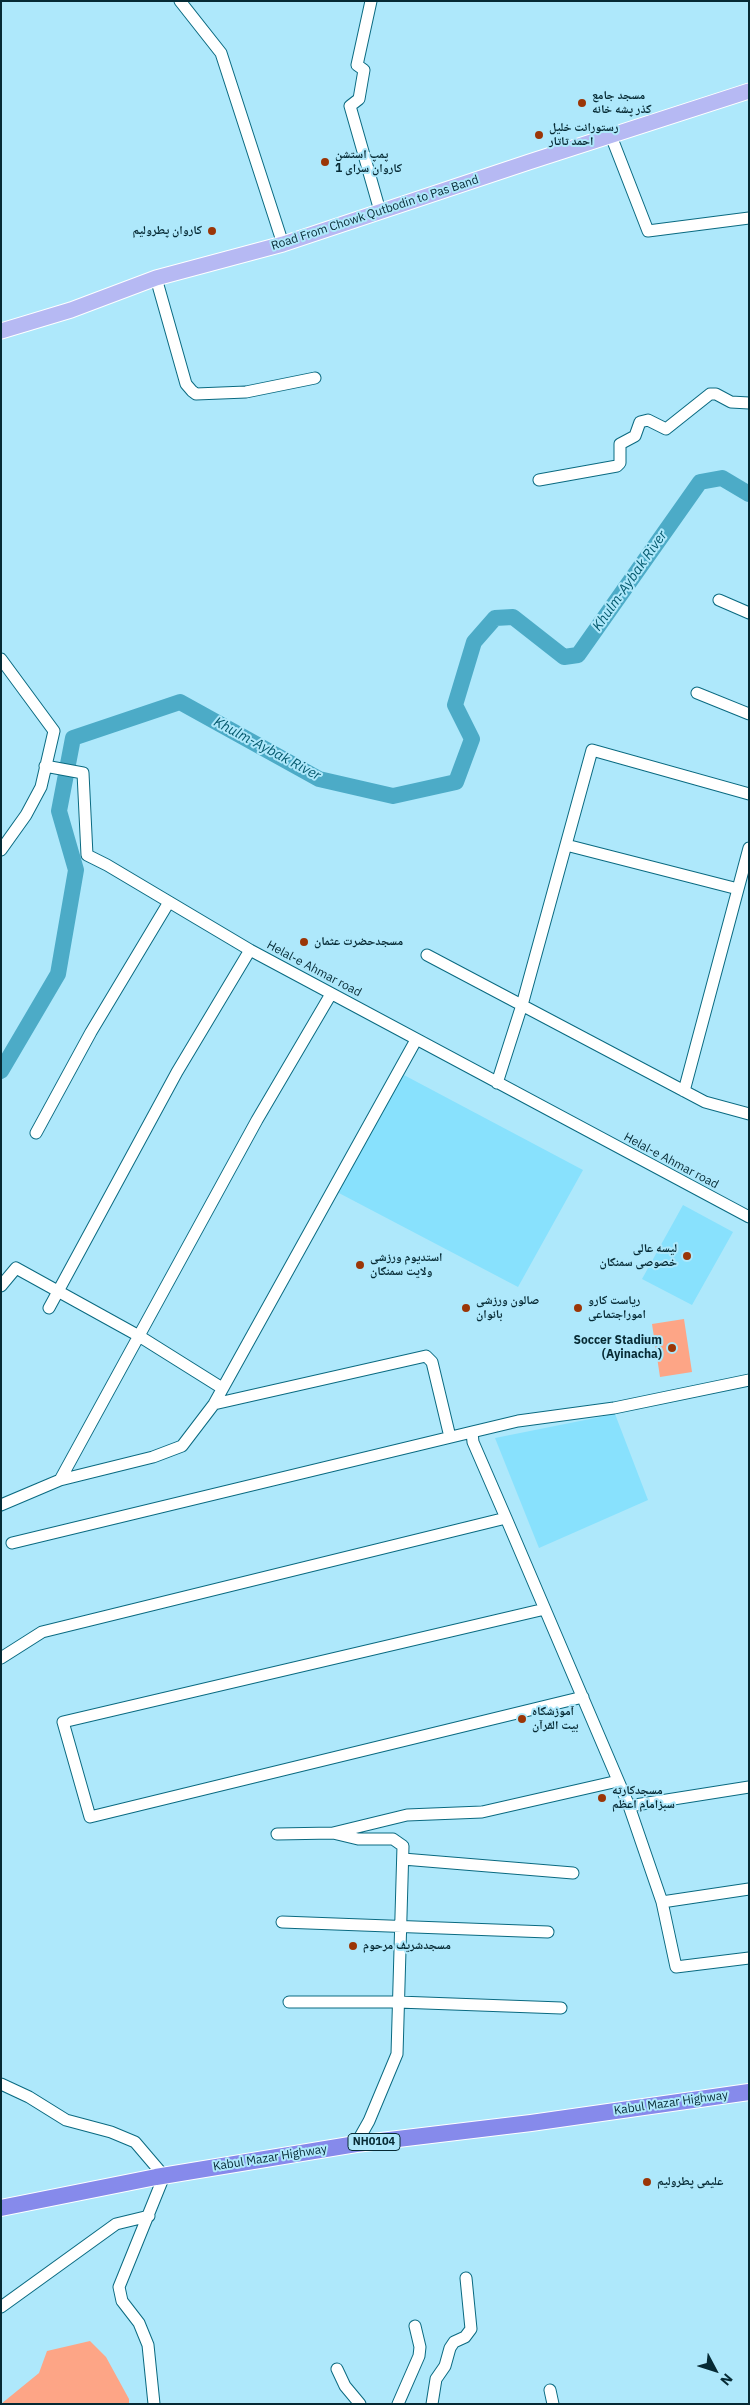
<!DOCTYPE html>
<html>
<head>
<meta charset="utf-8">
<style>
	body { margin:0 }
	#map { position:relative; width:750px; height:2405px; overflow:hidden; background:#aee8fb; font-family:"IBM Plex Sans",sans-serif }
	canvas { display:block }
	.frame { position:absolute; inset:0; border:2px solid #062a34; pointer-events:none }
	.north { position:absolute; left:690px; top:2345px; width:50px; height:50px; -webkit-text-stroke:4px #aee8fb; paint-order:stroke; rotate:130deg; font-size:14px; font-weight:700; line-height:20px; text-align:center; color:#062a34 }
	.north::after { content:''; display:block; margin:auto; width:18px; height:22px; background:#062a34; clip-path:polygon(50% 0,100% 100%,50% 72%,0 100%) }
</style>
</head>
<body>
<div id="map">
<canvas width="750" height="2405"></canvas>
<div class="frame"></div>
<div class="north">N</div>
</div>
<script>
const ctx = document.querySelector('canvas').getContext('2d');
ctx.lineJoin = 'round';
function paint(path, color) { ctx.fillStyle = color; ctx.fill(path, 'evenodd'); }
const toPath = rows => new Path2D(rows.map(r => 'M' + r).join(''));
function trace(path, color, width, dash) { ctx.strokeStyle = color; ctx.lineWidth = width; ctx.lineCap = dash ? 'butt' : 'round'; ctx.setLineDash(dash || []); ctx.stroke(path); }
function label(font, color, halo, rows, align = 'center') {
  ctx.font = font + ' "IBM Plex Sans","Noto Naskh Arabic",sans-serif'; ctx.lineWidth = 4; ctx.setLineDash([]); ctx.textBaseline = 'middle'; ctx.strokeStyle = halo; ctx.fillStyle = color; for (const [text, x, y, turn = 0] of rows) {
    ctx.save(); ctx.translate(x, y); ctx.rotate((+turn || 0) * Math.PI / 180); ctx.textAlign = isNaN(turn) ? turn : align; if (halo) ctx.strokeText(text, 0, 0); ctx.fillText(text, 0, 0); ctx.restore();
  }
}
paint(toPath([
	[402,1074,583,1170,518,1287,337,1192],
	[683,1205,733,1232,692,1305,642,1279],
	[615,1414,648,1500,539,1548,495,1438]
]), '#88e1fd');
paint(toPath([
	[684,1319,692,1372,660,1377,652,1324],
	[90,2341,106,2357,129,2399,129,2404,1,2404,39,2373,47,2351]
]), '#fda586');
trace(toPath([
	[1,1071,58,974,76,870,59,811,73,738,180,702,319,779,393,796,456,782,472,739,455,705,474,642,495,618,513,617,564,657,578,655,700,482,722,478,749,494]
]), '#4cabc7', 16);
const minor = toPath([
	[180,1,221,53,283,244],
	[371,1,357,65,364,70,359,99,350,106,380,211],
	[611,136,648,231,749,218],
	[156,278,186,384,192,391,196,394,246,392,315,378],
	[539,480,617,466,620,463,620,444,635,436,640,422,648,420,666,429,710,394,716,394,731,402,749,403],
	[719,600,749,613],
	[1,659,54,731,41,787,26,815,1,850],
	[697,693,749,714],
	[45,766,83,773,87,855,107,865,250,950,749,1217],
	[566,845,738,889],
	[427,955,705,1102,749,1114],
	[497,1083,522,1005,592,750,749,794],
	[684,1091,749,848],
	[36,1133,91,1032,169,902],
	[1,1286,16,1268,139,1336,222,1388],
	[49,1308,177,1072,250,950],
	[214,1404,426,1356,432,1362,450,1437],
	[60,1480,257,1120,331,994],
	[1,1505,60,1480,153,1457,182,1446,214,1404,416,1040],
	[506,1518,629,1806,662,1902,676,1967,749,1958],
	[12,1543,472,1432],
	[545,1609,63,1722,90,1817,583,1697],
	[1,1658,42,1632,506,1518,473,1442,472,1432,518,1421,614,1408,749,1380],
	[629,1806,749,1787],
	[333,1833,358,1839,393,1839,403,1846,397,2054,369,2121,356,2144],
	[277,1834,333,1833,407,1815,482,1812,618,1781],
	[403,1859,573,1873],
	[662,1902,749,1889],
	[282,1922,548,1932],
	[289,2002,398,2002,561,2008],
	[1,2084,29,2097,66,2120,111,2132,135,2142,164,2176,119,2287,122,2301,139,2323,148,2345,154,2404],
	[1,2307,116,2224,149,2216],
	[337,2369,345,2386,360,2404],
	[550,2390,553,2404],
	[398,2404,419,2356,420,2347,415,2326],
	[432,2404,436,2379,445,2366,450,2348,454,2342,465,2337,471,2329,466,2278]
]);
const major = toPath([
	[1,331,71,310,156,278,283,244,529,162,749,91]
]);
const highway = toPath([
	[1,2208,156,2177,356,2144,531,2123,749,2092]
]);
trace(minor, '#0a6a81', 13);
trace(major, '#fff', 17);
trace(highway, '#fff', 18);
trace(minor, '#fff', 11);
trace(major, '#b6b9f3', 15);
trace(highway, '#868aeb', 16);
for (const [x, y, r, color] of [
	[582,103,5,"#9b3607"],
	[539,135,5,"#9b3607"],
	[325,162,5,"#9b3607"],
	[212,231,5,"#9b3607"],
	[304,942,5,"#9b3607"],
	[687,1256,5,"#9b3607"],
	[360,1265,5,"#9b3607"],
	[466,1308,5,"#9b3607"],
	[578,1308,5,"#9b3607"],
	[672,1348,5,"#9b3607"],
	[522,1719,5,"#9b3607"],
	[602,1798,5,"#9b3607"],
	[353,1946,5,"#9b3607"],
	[647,2182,5,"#9b3607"]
]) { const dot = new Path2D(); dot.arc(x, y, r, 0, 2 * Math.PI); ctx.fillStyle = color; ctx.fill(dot); trace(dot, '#aee8fb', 2); }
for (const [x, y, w] of [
	[374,2142,52]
]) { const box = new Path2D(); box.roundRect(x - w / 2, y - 8.5, w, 17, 4); ctx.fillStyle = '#aee8fb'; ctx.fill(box); trace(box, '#062a34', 1); }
label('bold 11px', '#062a34', null, [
	["NH0104",374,2142]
]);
label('bold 12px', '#062a34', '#aee8fb', [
	["مسجد جامع",592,96],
	["گذر پشه خانه",592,110],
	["رستورانت خلیل",549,128],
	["احمد تاتار",549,142],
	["پمپ استشن",335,155],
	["کاروان سرای 1",335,169],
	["کاروان پطرولیم",202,231,"right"],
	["مسجدحضرت عثمان",314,942],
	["لیسه عالی",677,1249,"right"],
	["خصوصی سمنگان",677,1263,"right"],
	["استدیوم ورزشی",370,1258],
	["ولایت سمنگان",370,1272],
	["صالون ورزشی",476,1301],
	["بانوان",476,1315],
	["ریاست کارو",588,1301],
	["اموراجتماعی",588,1315],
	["Soccer Stadium",662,1341,"right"],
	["(Ayinacha)",662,1355,"right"],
	["آموزشگاه",532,1712],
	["بیت القرآن",532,1726],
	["مسجدکارته",612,1791],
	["سبزامام اعظم",612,1805],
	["مسجدشریف مرحوم",363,1946],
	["علیمی پطرولیم",657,2182]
], 'left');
label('12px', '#062a34', '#aee8fb', [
	["Road From Chowk Qutbodin to Pas Band",375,213,-18],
	["Helal-e Ahmar road",314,969,28],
	["Helal-e Ahmar road",671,1161,28],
	["Kabul Mazar Highway",671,2103,-8],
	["Kabul Mazar Highway",270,2158,-9]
]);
label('italic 14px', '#04596d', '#aee8fb', [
	["Khulm-Aybak River",630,581,-55],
	["Khulm-Aybak River",267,749,28]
]);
</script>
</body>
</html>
